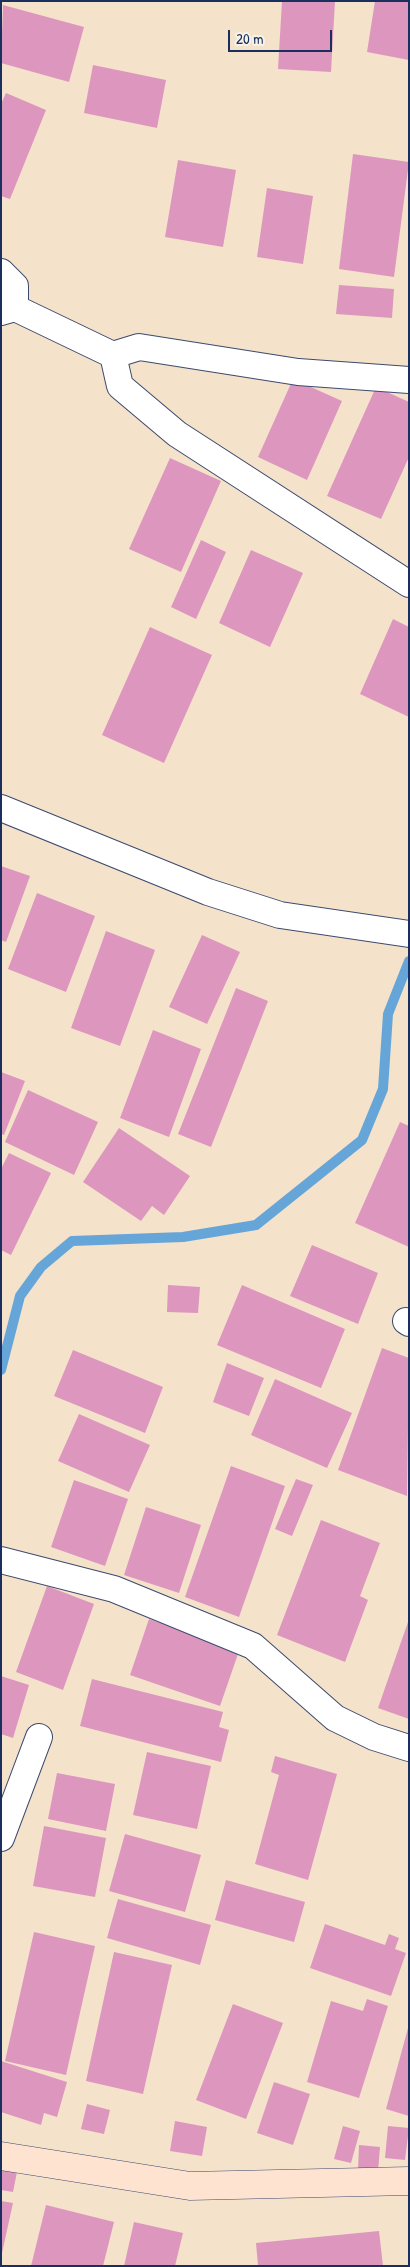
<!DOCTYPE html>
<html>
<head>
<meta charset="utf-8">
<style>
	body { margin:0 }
	#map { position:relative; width:410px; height:2267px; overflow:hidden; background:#f5e2cb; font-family:"Patrick Hand",sans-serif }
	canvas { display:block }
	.frame { position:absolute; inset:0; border:2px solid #1b2f5e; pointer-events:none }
	.scale { position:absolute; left:228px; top:30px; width:104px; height:22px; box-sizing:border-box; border:2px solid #1b2f5e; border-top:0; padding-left:6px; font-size:15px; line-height:18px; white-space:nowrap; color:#1b2f5e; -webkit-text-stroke:4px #f7f3e8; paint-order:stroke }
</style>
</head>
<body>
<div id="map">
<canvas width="410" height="2267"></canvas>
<div class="frame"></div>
<div class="scale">20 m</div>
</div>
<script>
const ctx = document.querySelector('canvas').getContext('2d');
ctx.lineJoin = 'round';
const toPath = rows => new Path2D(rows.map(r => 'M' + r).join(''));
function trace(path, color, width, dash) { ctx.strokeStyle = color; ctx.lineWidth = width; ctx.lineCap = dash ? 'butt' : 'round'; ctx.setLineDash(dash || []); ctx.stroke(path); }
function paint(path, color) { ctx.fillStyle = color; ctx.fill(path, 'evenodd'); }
trace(toPath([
	[1,1370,20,1296,41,1267,72,1241,183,1237,256,1225,362,1140,383,1089,388,1014,409,961]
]), '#65a5d8', 10);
paint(toPath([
	[282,1,335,1,331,72,278,69],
	[375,1,409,1,409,60,367,52],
	[3,5,84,27,69,82,1,63],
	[93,65,166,80,157,128,84,113],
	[6,93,46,110,10,199,1,196,1,104],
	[353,154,409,162,394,277,339,269],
	[178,160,236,170,223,247,165,237],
	[267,188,313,196,303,264,257,257],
	[339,285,394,289,392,318,336,314],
	[293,379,342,401,307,480,258,457],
	[376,387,409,402,409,457,381,519,327,496],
	[170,458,221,481,181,572,129,549],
	[201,540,226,552,196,619,171,607],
	[251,550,303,573,270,647,219,623],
	[393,619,409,627,409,717,360,694],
	[150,627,212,655,164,763,102,735],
	[1,866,30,876,6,942,1,940],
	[37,893,95,916,66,992,8,969],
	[106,931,155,950,120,1046,71,1028],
	[202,935,240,952,207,1024,169,1007],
	[236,988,268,1001,211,1147,178,1134],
	[153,1030,201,1049,169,1137,120,1118],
	[1,1072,25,1081,4,1135,1,1134],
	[28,1090,98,1122,74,1175,5,1142],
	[400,1122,409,1126,409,1247,355,1223],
	[119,1128,190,1176,164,1215,152,1206,141,1221,83,1182],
	[9,1153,51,1173,11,1255,1,1250,1,1169],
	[312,1245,378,1273,358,1324,290,1296],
	[168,1285,200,1287,198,1313,167,1312],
	[242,1285,345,1329,321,1388,217,1345],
	[382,1348,409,1358,407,1496,338,1470],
	[73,1350,163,1387,145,1433,54,1396],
	[227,1363,264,1378,249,1416,213,1402],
	[275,1379,352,1413,327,1468,251,1435],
	[79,1414,150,1445,129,1492,58,1461],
	[231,1466,285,1486,239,1617,185,1597],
	[296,1479,313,1485,292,1536,275,1529],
	[74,1480,128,1499,105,1566,51,1547],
	[146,1507,201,1525,179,1593,124,1575],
	[321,1520,380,1543,360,1596,368,1600,345,1662,277,1635],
	[47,1586,94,1604,63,1690,16,1672],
	[149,1619,239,1651,220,1706,130,1675],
	[408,1622,409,1622,409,1719,378,1708],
	[1,1676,29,1685,13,1738,1,1734],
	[92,1679,223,1712,219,1727,229,1730,221,1762,80,1726],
	[147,1752,211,1766,197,1829,133,1815],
	[275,1756,337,1774,308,1880,255,1864,279,1775,271,1772],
	[57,1773,115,1784,106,1831,48,1819],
	[44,1826,106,1838,95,1897,33,1886],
	[125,1834,201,1855,185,1912,109,1891],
	[226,1880,305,1902,294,1942,215,1920],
	[118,1899,211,1925,200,1965,107,1938],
	[325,1924,385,1945,389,1934,399,1938,395,1949,406,1953,391,1996,310,1968],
	[34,1932,95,1946,66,2075,5,2061],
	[114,1952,172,1965,143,2094,86,2081],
	[367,1999,388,2006,359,2098,307,2082,331,2001,363,2011],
	[233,2004,283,2023,246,2119,196,2100],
	[408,2028,409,2028,409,2116,386,2109],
	[1,2061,67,2082,57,2117,44,2113,41,2125,1,2112],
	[274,2082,310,2094,293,2145,257,2133],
	[87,2104,110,2110,104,2134,81,2129],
	[175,2121,207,2127,202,2156,170,2151],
	[343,2126,360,2131,351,2163,334,2159],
	[388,2126,409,2128,405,2160,385,2158],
	[359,2145,380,2147,378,2172,358,2170],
	[1,2168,17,2172,13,2192,1,2190],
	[1,2201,13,2203,2,2253,1,2252],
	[46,2205,114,2222,103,2266,31,2266],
	[134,2222,183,2233,175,2266,124,2266],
	[379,2231,383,2266,258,2266,256,2243]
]), '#dd97bf');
const street = toPath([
	[1,272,15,286,15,308],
	[1,312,15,308,113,355,139,347,298,372,409,380],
	[113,355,120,386,177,434,409,584],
	[1,808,208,892,280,915,409,934],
	[406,1321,409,1323],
	[1,1560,114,1589,253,1646,335,1718,374,1737,409,1748],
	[1,1838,39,1737]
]);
const secondary = toPath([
	[1,2156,190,2186,409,2181]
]);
trace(street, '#3c4a6e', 28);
trace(secondary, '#3c4a6e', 29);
trace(street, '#fff', 26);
trace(secondary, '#fee3d1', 28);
</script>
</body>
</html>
